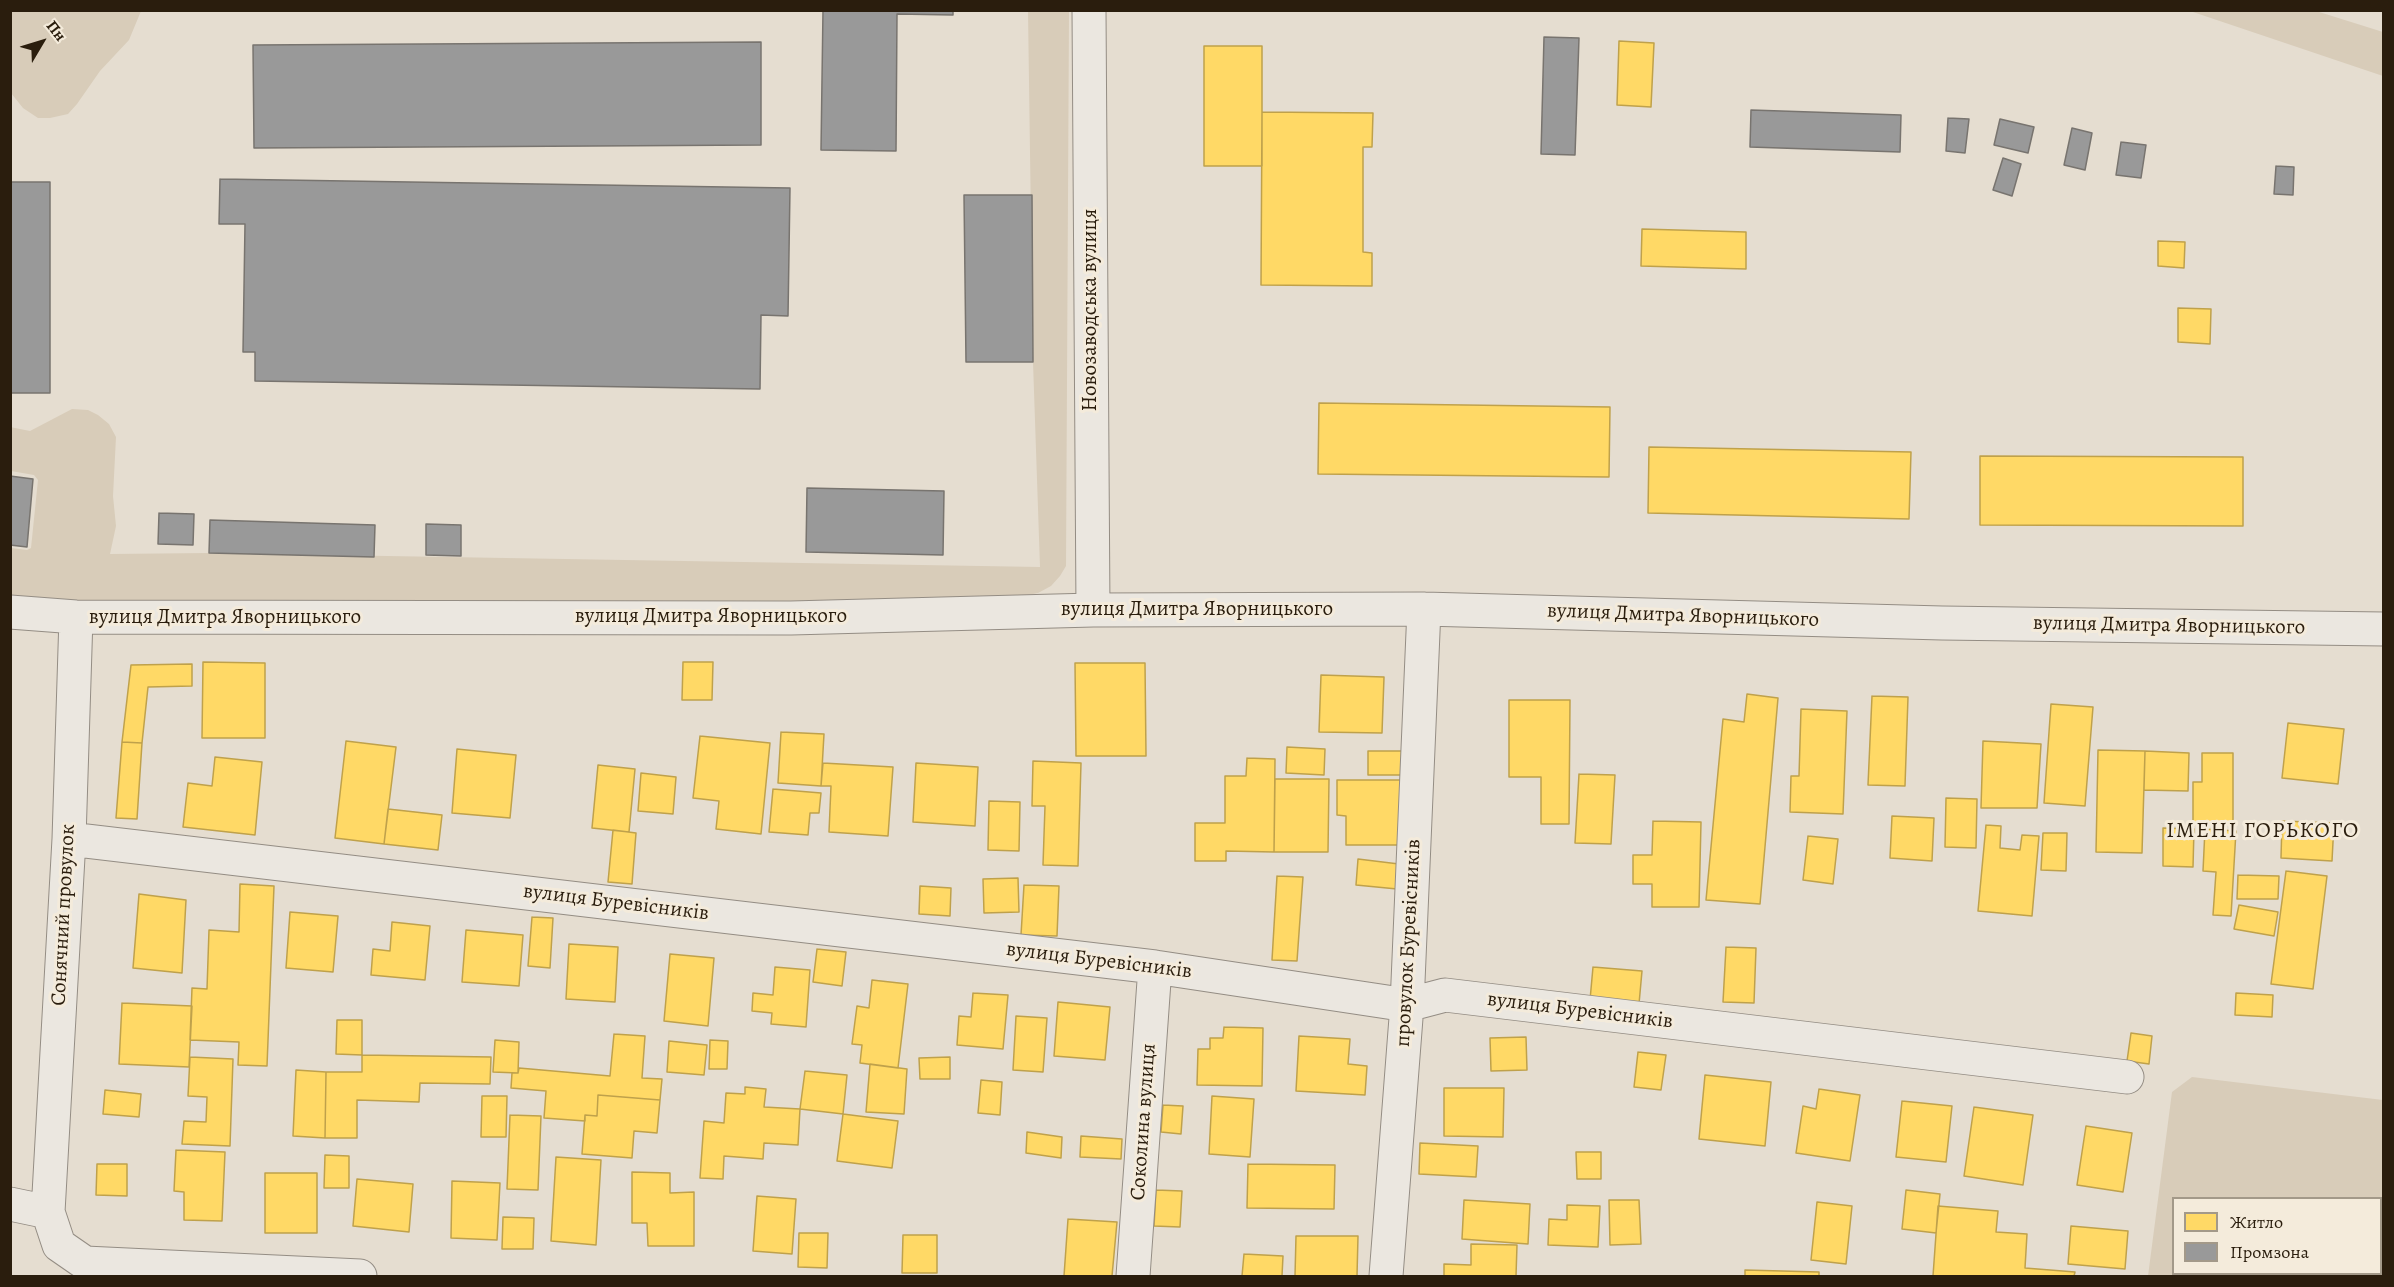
<!DOCTYPE html>
<html>
<head>
<meta charset="utf-8">
<style>
	body { margin:0 }
	#map { position:relative; width:2394px; height:1287px; overflow:hidden; background:#e5ddd0; font-family:Alegreya,serif }
	canvas { display:block }
	.frame { position:absolute; inset:0; border:12px solid #2a1d0d; pointer-events:none }
	.legend { position:absolute; left:2172px; top:1197px; width:210px; height:78px; box-sizing:border-box; background:#f4ebdb; border:2px solid #a39989; margin:0; padding:8px 10px; list-style:none; font-size:18px; color:#2a1d0d }
	.legend li { display:flex; align-items:center; gap:12px; height:30px }
	.legend b { width:30px; border:2px solid #a39989 }
	.north { position:absolute; left:12px; top:12px; width:60px; height:60px; -webkit-text-stroke:4px #f4ebdb; paint-order:stroke; rotate:52deg; font-size:16px; font-weight:700; line-height:24px; text-align:center; color:#2a1d0d }
	.north::after { content:''; display:block; margin:auto; width:21px; height:27px; background:#2a1d0d; clip-path:polygon(50% 0,100% 100%,50% 72%,0 100%) }
</style>
</head>
<body>
<div id="map">
<canvas width="2394" height="1287"></canvas>
<div class="frame"></div>
<ul class="legend">
<li><b style="height:16px;background:#ffd966"></b>Житло</li>
<li><b style="height:16px;background:#999"></b>Промзона</li>
</ul>
<div class="north">Пн</div>
</div>
<script>
const ctx = document.querySelector('canvas').getContext('2d');
ctx.lineJoin = 'round';
function paint(path, color) { ctx.fillStyle = color; ctx.fill(path, 'evenodd'); }
const toPath = rows => new Path2D(rows.map(r => 'M' + r).join(''));
function trace(path, color, width, dash) { ctx.strokeStyle = color; ctx.lineWidth = width; ctx.lineCap = dash ? 'butt' : 'round'; ctx.setLineDash(dash || []); ctx.stroke(path); }
function label(font, color, halo, rows, align = 'center') {
  ctx.font = font + ' Alegreya,serif'; ctx.lineWidth = 6; ctx.setLineDash([]); ctx.textBaseline = 'middle'; ctx.strokeStyle = halo; ctx.fillStyle = color; for (const [text, x, y, turn = 0] of rows) {
    ctx.save(); ctx.translate(x, y); ctx.rotate((+turn || 0) * Math.PI / 180); ctx.textAlign = isNaN(turn) ? turn : align; if (halo) ctx.strokeText(text, 0, 0); ctx.fillText(text, 0, 0); ctx.restore();
  }
}
paint(toPath([
	[11,10,141,10,141,11,129,40,100,71,77,104,68,114,50,118,38,118,23,108,11,93],
	[1028,11,1069,11,1066,566,1060,576,1051,586,1038,593,1019,597,746,602,11,605,11,548,27,550,31,548,38,480,34,475,11,471,10,427,30,431,72,409,88,410,98,415,109,424,116,437,113,496,116,526,110,554,209,553,1040,567,1033,362],
	[2190,11,2316,11,2383,32,2383,76],
	[2192,1077,2383,1100,2383,1276,2148,1276,2172,1092],
	[2380,1198,2380,1274,2174,1274,2174,1198]
]), '#d8ccb9');
const homes = toPath([
	[1619,41,1654,43,1651,107,1617,105,1619,41],
	[1204,46,1262,46,1262,166,1204,166,1204,46],
	[1262,112,1373,113,1372,147,1363,147,1363,252,1372,253,1372,286,1261,285,1262,112],
	[1642,229,1746,232,1746,269,1641,266,1642,229],
	[2158,241,2185,242,2184,268,2158,266,2158,241],
	[2178,308,2211,309,2210,344,2178,342,2178,308],
	[1319,403,1610,407,1609,477,1318,474,1319,403],
	[1649,447,1911,452,1909,519,1648,513,1649,447],
	[1980,456,2243,457,2243,526,1980,525,1980,456],
	[203,662,265,663,265,738,202,738,203,662],
	[683,662,713,662,712,700,682,700,683,662],
	[1075,663,1145,663,1146,756,1076,756,1075,663],
	[192,664,192,686,148,687,142,743,122,742,131,665,192,664],
	[1321,675,1384,677,1382,733,1319,732,1321,675],
	[1747,694,1778,698,1760,904,1706,900,1723,719,1744,722,1747,694],
	[1872,696,1908,697,1905,786,1868,785,1872,696],
	[1509,700,1570,700,1569,824,1541,824,1541,777,1509,777,1509,700],
	[2051,704,2093,707,2085,806,2044,803,2051,704],
	[1801,709,1847,711,1843,814,1790,812,1791,776,1799,776,1801,709],
	[2288,723,2344,729,2338,784,2282,778,2288,723],
	[781,732,824,734,821,786,778,783,781,732],
	[700,736,770,743,761,834,716,829,719,801,693,798,700,736],
	[346,741,396,747,384,844,335,838,346,741],
	[1983,741,2041,744,2037,808,1981,808,1983,741],
	[122,742,142,743,137,819,116,818,122,742],
	[1287,747,1325,749,1324,775,1286,773,1287,747],
	[457,749,516,755,510,818,452,813,457,749],
	[2098,750,2145,751,2142,853,2096,852,2098,750],
	[1368,751,1406,751,1406,775,1368,775,1368,751],
	[2145,751,2189,753,2188,791,2144,790,2145,751],
	[2202,753,2233,753,2233,825,2193,825,2193,782,2202,782,2202,753],
	[215,757,262,762,255,835,183,827,188,783,212,786,215,757],
	[1247,758,1275,759,1274,852,1226,851,1226,861,1195,861,1195,823,1225,823,1225,776,1246,776,1247,758],
	[1033,761,1081,763,1078,866,1043,865,1045,806,1032,806,1033,761],
	[823,763,893,767,888,836,829,832,831,786,821,786,823,763],
	[916,763,978,767,975,826,913,822,916,763],
	[598,765,635,769,629,832,592,828,598,765],
	[641,773,676,777,673,814,638,811,641,773],
	[1579,774,1615,775,1611,844,1575,843,1579,774],
	[1275,779,1329,779,1328,852,1274,852,1275,779],
	[1337,780,1403,780,1403,845,1346,845,1346,816,1337,815,1337,780],
	[773,789,821,793,819,813,810,813,808,835,769,832,773,789],
	[1946,798,1977,799,1976,848,1945,847,1946,798],
	[989,801,1020,802,1019,851,988,850,989,801],
	[388,809,442,815,438,850,384,844,388,809],
	[1892,816,1934,818,1932,861,1890,858,1892,816],
	[1653,821,1701,822,1699,907,1652,907,1652,884,1633,884,1633,855,1652,855,1653,821],
	[2282,821,2334,823,2332,861,2281,858,2282,821],
	[1986,825,2001,826,2000,848,2020,850,2022,835,2039,836,2032,916,1978,911,1986,825],
	[2163,828,2194,829,2193,867,2163,866,2163,828],
	[2205,829,2236,831,2231,916,2213,915,2216,872,2203,871,2205,829],
	[613,830,636,833,632,884,608,882,613,830],
	[2043,833,2067,833,2066,871,2041,870,2043,833],
	[1808,836,1838,839,1833,884,1803,880,1808,836],
	[1358,859,1399,864,1397,889,1356,885,1358,859],
	[2286,871,2327,876,2313,989,2271,984,2286,871],
	[2238,875,2279,876,2278,899,2237,899,2238,875],
	[1277,876,1303,877,1297,961,1272,960,1277,876],
	[1018,878,1019,912,984,913,983,879,1018,878],
	[240,884,274,886,267,1066,238,1065,239,1042,190,1040,192,988,207,989,209,930,239,932,240,884],
	[1024,885,1059,886,1057,936,1021,935,1024,885],
	[920,886,951,888,950,916,919,914,920,886],
	[139,894,186,900,182,973,133,968,139,894],
	[2239,905,2278,912,2274,936,2234,929,2239,905],
	[290,912,338,916,333,972,286,968,290,912],
	[532,917,553,918,550,968,528,966,532,917],
	[392,922,430,926,425,980,371,975,373,949,390,951,392,922],
	[466,930,523,935,519,986,462,982,466,930],
	[569,944,618,947,615,1002,566,999,569,944],
	[1726,947,1756,948,1754,1003,1723,1002,1726,947],
	[817,949,846,952,842,986,813,982,817,949],
	[670,954,714,958,708,1026,664,1021,670,954],
	[775,967,810,970,806,1027,771,1024,772,1013,752,1011,753,993,773,995,775,967],
	[1593,967,1642,971,1639,1004,1590,1000,1593,967],
	[872,980,908,984,898,1068,860,1063,862,1045,852,1044,857,1006,869,1008,872,980],
	[973,993,1008,995,1003,1049,957,1045,959,1016,971,1017,973,993],
	[2236,993,2273,995,2272,1017,2235,1015,2236,993],
	[1058,1002,1110,1007,1105,1060,1054,1056,1058,1002],
	[122,1003,192,1006,189,1067,119,1064,122,1003],
	[1016,1016,1047,1018,1043,1072,1013,1070,1016,1016],
	[337,1020,362,1020,362,1055,336,1054,337,1020],
	[1224,1027,1263,1028,1262,1086,1197,1085,1198,1049,1210,1049,1210,1038,1223,1038,1224,1027],
	[2131,1033,2152,1036,2149,1064,2127,1061,2131,1033],
	[614,1034,645,1036,642,1078,662,1079,660,1100,598,1095,597,1116,585,1115,585,1121,544,1118,546,1091,511,1088,512,1073,518,1073,519,1068,610,1076,614,1034],
	[1299,1036,1350,1039,1348,1064,1367,1066,1365,1095,1296,1091,1299,1036],
	[1526,1037,1527,1070,1491,1071,1490,1038,1526,1037],
	[495,1040,519,1042,518,1073,493,1072,495,1040],
	[710,1040,728,1041,727,1069,709,1069,710,1040],
	[669,1041,707,1045,704,1075,667,1072,669,1041],
	[1638,1052,1666,1055,1661,1090,1634,1087,1638,1052],
	[362,1055,491,1057,490,1084,420,1083,419,1102,357,1100,357,1138,325,1138,326,1072,362,1072,362,1055],
	[190,1057,233,1059,230,1146,182,1144,184,1121,206,1122,207,1097,188,1096,190,1057],
	[950,1057,950,1079,920,1079,919,1058,950,1057],
	[870,1064,907,1069,904,1114,866,1112,870,1064],
	[296,1070,326,1072,325,1138,293,1136,296,1070],
	[805,1071,847,1075,843,1114,800,1109,805,1071],
	[1705,1075,1771,1082,1765,1146,1699,1139,1705,1075],
	[981,1080,1002,1082,1000,1115,978,1113,981,1080],
	[745,1087,766,1089,764,1107,800,1109,798,1145,764,1143,763,1159,724,1156,723,1179,700,1178,704,1121,724,1123,726,1093,745,1094,745,1087],
	[1444,1088,1504,1088,1503,1137,1444,1136,1444,1088],
	[1819,1089,1860,1095,1850,1161,1796,1153,1803,1106,1816,1109,1819,1089],
	[105,1090,141,1094,139,1117,103,1114,105,1090],
	[598,1095,660,1100,657,1133,634,1131,632,1158,582,1154,585,1115,597,1116,598,1095],
	[482,1096,507,1096,506,1137,481,1137,482,1096],
	[1212,1096,1254,1099,1250,1157,1209,1154,1212,1096],
	[1902,1101,1952,1106,1946,1162,1896,1157,1902,1101],
	[1163,1105,1183,1106,1181,1134,1161,1132,1163,1105],
	[1974,1107,2033,1115,2023,1185,1964,1176,1974,1107],
	[843,1114,898,1121,892,1168,837,1161,843,1114],
	[510,1115,541,1116,538,1190,507,1189,510,1115],
	[2086,1126,2132,1133,2123,1192,2077,1185,2086,1126],
	[1027,1132,1062,1137,1061,1158,1026,1153,1027,1132],
	[1081,1136,1122,1139,1121,1159,1080,1157,1081,1136],
	[1420,1143,1478,1146,1476,1177,1419,1174,1420,1143],
	[176,1150,225,1152,222,1221,184,1220,184,1192,174,1191,176,1150],
	[1576,1152,1601,1152,1601,1179,1577,1179,1576,1152],
	[325,1155,349,1156,349,1188,324,1188,325,1155],
	[556,1157,601,1160,596,1245,551,1241,556,1157],
	[97,1164,127,1164,127,1196,96,1195,97,1164],
	[1248,1164,1335,1165,1334,1209,1247,1208,1248,1164],
	[632,1172,670,1173,670,1193,694,1192,694,1246,648,1246,647,1223,632,1223,632,1172],
	[265,1173,317,1173,317,1233,265,1233,265,1173],
	[357,1179,413,1184,409,1232,353,1226,357,1179],
	[452,1181,500,1183,497,1240,451,1238,452,1181],
	[1156,1190,1182,1191,1180,1227,1154,1226,1156,1190],
	[1906,1190,1940,1194,1936,1233,1902,1229,1906,1190],
	[757,1196,796,1199,792,1254,753,1251,757,1196],
	[1464,1200,1530,1204,1528,1244,1462,1239,1464,1200],
	[1609,1200,1639,1200,1641,1244,1610,1245,1609,1200],
	[1817,1202,1852,1206,1846,1264,1811,1260,1817,1202],
	[1567,1205,1600,1206,1598,1247,1548,1245,1549,1219,1567,1220,1567,1205],
	[1938,1206,1998,1211,1996,1232,2027,1234,2025,1268,2075,1272,2074,1276,1933,1276,1938,1206],
	[503,1217,534,1218,533,1249,502,1249,503,1217],
	[1068,1219,1117,1222,1112,1276,1064,1276,1068,1219],
	[2071,1226,2128,1231,2125,1269,2068,1264,2071,1226],
	[799,1233,828,1233,827,1268,798,1267,799,1233],
	[903,1235,937,1235,937,1273,902,1273,903,1235],
	[1296,1236,1358,1236,1357,1276,1295,1276,1296,1236],
	[1471,1244,1517,1245,1516,1276,1444,1276,1444,1264,1471,1265,1471,1244],
	[1244,1254,1283,1256,1282,1276,1242,1276,1244,1254],
	[1745,1270,1819,1272,1819,1276,1745,1276,1745,1270]
]);
paint(homes, '#ffd966');
trace(homes, '#bfa14b', 1.5);
const industry = toPath([
	[823,10,953,10,953,15,897,14,896,151,821,150,823,10],
	[1544,37,1579,38,1575,155,1541,154,1544,37],
	[761,42,761,145,254,148,253,45,761,42],
	[1751,110,1901,115,1900,152,1750,147,1751,110],
	[1948,118,1969,119,1965,153,1946,151,1948,118],
	[2000,119,2034,127,2028,153,1994,145,2000,119],
	[2072,128,2092,133,2085,170,2064,165,2072,128],
	[2121,142,2146,145,2141,178,2116,175,2121,142],
	[2003,158,2021,164,2012,196,1993,190,2003,158],
	[2276,166,2294,167,2293,195,2274,194,2276,166],
	[220,179,790,188,788,316,761,315,760,389,255,381,255,352,243,352,245,224,219,224,220,179],
	[10,182,50,182,50,393,10,393,10,182],
	[964,195,1032,195,1033,362,966,362,964,195],
	[10,476,33,479,27,547,10,545,10,476],
	[807,488,944,491,943,555,806,552,807,488],
	[159,513,194,514,193,545,158,544,159,513],
	[210,520,375,525,374,557,209,553,210,520],
	[426,524,461,525,461,556,426,555,426,524]
]);
paint(industry, '#999');
trace(industry, '#78746f', 1.5);
const minor = toPath([
	[1089,10,1093,610],
	[10,612,76,617,791,618,1093,610,1424,609,1942,623,2384,629],
	[69,839,1155,967,1407,1005,1445,995,2127,1077],
	[10,1204,48,1212,59,1245,85,1263,360,1276],
	[48,1212,69,839,76,617],
	[1133,1276,1155,967],
	[1386,1276,1407,1005,1424,609]
]);
trace(minor, '#948d84', 35);
trace(minor, '#ebe7e0', 33);
label('21px', '#2a1d0d', '#f4ebdb', [
	["Новозаводська вулиця",1091,310,-90],
	["вулиця Дмитра Яворницького",1197,610],
	["вулиця Дмитра Яворницького",1683,616,2],
	["вулиця Дмитра Яворницького",711,617],
	["вулиця Дмитра Яворницького",225,618],
	["вулиця Дмитра Яворницького",2169,626,1],
	["вулиця Буревісників",616,903,7],
	["Сонячний провулок",64,915,-87],
	["провулок Буревісників",1409,943,-87],
	["вулиця Буревісників",1099,961,7],
	["вулиця Буревісників",1580,1011,7],
	["Соколина вулиця",1144,1122,-86]
]);
ctx.letterSpacing = '1.5px';
label('22px', '#2a1d0d', '#f4ebdb', [
	["ІМЕНІ ГОРЬКОГО",2263,832]
]);
ctx.letterSpacing = '0px';
</script>
</body>
</html>
